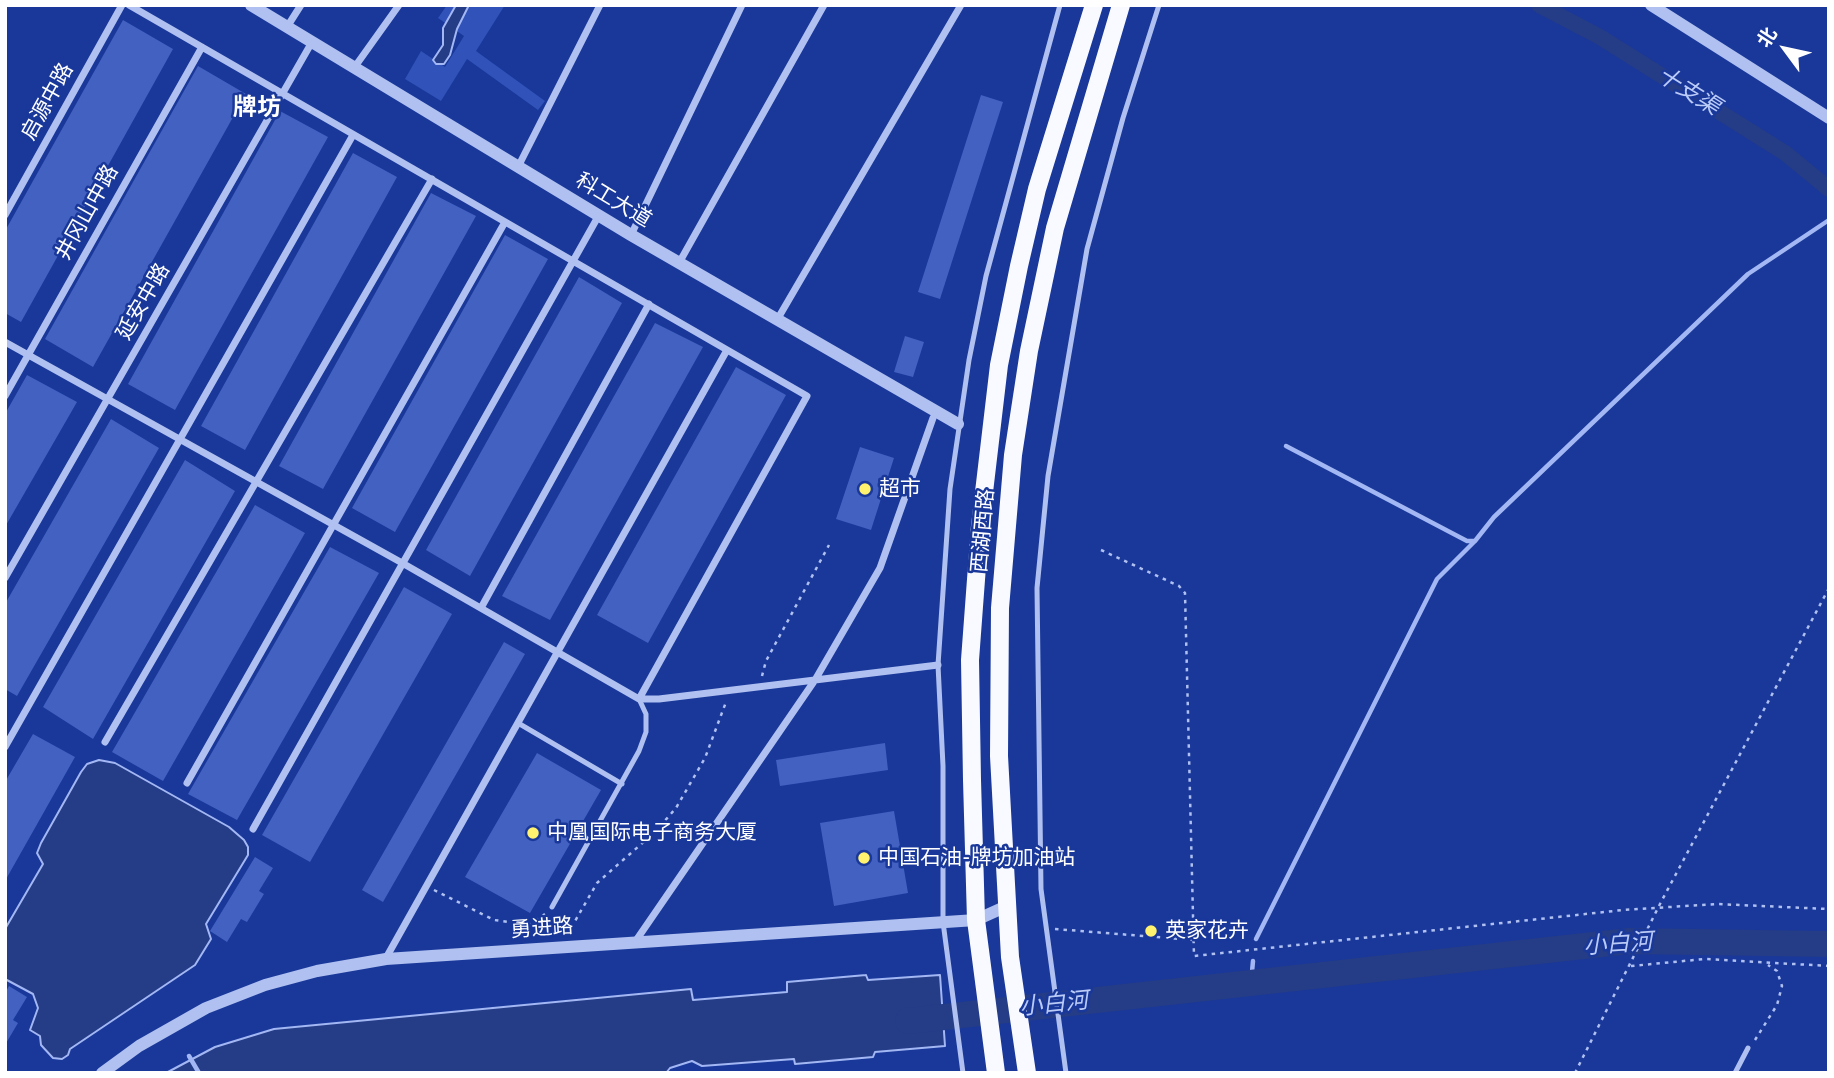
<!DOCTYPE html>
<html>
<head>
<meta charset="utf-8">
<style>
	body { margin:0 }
	#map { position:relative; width:1834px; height:1078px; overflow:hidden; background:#19389a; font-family:"Varela Round","Noto Sans SC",sans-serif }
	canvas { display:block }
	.frame { position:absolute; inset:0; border:7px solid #fff; pointer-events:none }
	.north { position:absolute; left:1750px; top:14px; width:70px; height:70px; -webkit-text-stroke:5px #19389a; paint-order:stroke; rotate:303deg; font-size:19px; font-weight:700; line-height:28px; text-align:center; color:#fff }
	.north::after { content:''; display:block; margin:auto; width:24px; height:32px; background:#fff; clip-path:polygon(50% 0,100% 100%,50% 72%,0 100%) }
</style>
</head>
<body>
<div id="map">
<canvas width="1834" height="1078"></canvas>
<div class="frame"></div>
<div class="north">北</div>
</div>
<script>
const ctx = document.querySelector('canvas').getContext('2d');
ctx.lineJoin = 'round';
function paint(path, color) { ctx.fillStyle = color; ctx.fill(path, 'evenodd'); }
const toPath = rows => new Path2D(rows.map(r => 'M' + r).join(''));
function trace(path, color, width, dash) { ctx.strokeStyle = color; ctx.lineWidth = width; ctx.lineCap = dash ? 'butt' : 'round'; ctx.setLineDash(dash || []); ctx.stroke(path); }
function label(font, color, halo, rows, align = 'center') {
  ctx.font = font + ' "Varela Round","Noto Sans SC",sans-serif'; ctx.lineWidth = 5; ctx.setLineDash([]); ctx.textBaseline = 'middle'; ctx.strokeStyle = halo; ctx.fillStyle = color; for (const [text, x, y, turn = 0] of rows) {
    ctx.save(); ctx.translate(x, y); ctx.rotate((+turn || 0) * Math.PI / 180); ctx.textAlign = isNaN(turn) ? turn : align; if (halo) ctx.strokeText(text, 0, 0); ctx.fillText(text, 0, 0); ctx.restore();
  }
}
paint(toPath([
	[447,5,505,5,476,51,545,101,538,110,467,59,441,101,405,79,421,51,445,67,464,36,438,18]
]), '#3052b9');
const water = toPath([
	[456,5,469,5,457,29,450,55,444,64,436,64,433,60,443,45,443,28,456,5],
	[99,760,115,763,229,827,244,840,248,847,248,855,206,924,211,939,195,965,70,1049,68,1055,62,1059,53,1058,41,1045,40,1036,30,1030,38,1008,33,994,5,979,5,929,43,864,37,853,41,843,81,772,87,764,99,760],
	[866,975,868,980,940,975,945,1046,875,1052,873,1057,795,1064,794,1059,702,1066,692,1061,670,1068,666,1073,166,1073,215,1047,274,1029,691,989,693,1000,787,992,787,982,866,975]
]);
paint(water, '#253c87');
trace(water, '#a2b7f3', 2);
trace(toPath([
	[1286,446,1467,541,1475,541,1494,517,1748,274,1829,220],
	[1256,939,1437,579,1475,541],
	[1251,983,1253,961],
	[189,1056,199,1073]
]), '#a2b7f3', 4.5);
trace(toPath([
	[1539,5,1600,37,1785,153,1829,189]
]), '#253c87', 16);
trace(toPath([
	[908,1021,1629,941,1829,944]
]), '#253c87', 26);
paint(toPath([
	[123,20,173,49,21,322,5,313,5,231],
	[198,66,246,94,93,367,45,339],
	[981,95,1003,102,940,299,918,292],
	[280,111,328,137,175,410,128,384],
	[353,153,397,177,245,450,201,426],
	[431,193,476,216,323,489,279,466],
	[505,235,548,259,395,532,352,508],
	[579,277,622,303,470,576,426,550],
	[655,323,703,347,550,620,502,596],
	[905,336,924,342,913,377,894,372],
	[736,367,786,395,648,643,597,615],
	[27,375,77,402,5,527,5,414],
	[111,419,159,448,17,696,5,689,5,604],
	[860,447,894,458,871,530,836,519],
	[185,460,235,491,93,739,43,707],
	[255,505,305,533,163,781,112,752],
	[330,547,379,573,237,820,188,794],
	[404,587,452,614,310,862,262,835],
	[504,642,525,654,383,902,362,890],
	[33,734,75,757,5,881,5,782],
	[885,743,888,770,780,786,776,760],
	[537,753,601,790,530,913,465,877],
	[894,811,908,893,834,906,820,823],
	[255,857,273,868,259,891,264,894,247,922,241,919,227,942,210,931],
	[9,986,27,997,13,1020,18,1023,5,1045,5,993]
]), '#4261c1');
trace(toPath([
	[1101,550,1179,586,1185,593,1194,956,1623,910,1717,904,1829,909],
	[762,676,766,661,829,545],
	[434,890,494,920,530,925,545,914],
	[1055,929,1194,940],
	[567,935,597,883,656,831,676,808,705,758,726,702],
	[1631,966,1705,959,1829,966],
	[1755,1040,1777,1005,1782,986,1777,971,1768,965],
	[671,1072,673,1073],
	[870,1073,891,1073],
	[1575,1073,1661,902,1829,588]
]), '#afc0f1', 2.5, [3.5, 5]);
trace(toPath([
	[518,723,622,784],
	[552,907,639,751,646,732,646,714,639,699],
	[963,1073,943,922,943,766,938,665,950,489,969,360,986,276,1060,5],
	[1066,1073,1041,889,1037,588,1048,476,1087,249,1123,118,1159,5],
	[1735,1073,1748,1048]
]), '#afc0f1', 5);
trace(toPath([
	[129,5,807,396,639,699],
	[287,27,301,5],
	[354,68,399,5],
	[518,167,600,5],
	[5,215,122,5],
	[631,235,742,5],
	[679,263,824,5],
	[777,320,961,5],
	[5,342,404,564,639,699,659,699,938,665],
	[5,396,202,47],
	[5,578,312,42],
	[481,608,649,304],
	[105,742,432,179],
	[5,747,353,135],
	[187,783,505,222],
	[253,829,599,215],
	[635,942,815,680,880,568,933,418],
	[386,958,727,350]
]), '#afc0f1', 7);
trace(toPath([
	[251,5,631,235,958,424],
	[1651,5,1829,118],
	[102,1073,139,1046,206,1008,265,985,317,971,386,959,976,920,1007,906]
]), '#afc0f1', 12);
trace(toPath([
	[996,1073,976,920,972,780,970,660,980,526,999,365,1019,266,1037,189,1094,5],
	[1027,1073,1010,957,999,756,1000,608,1013,455,1029,351,1055,228,1121,5]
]), '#f9faff', 18);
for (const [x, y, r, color] of [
	[865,489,7,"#fff26f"],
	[533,833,7,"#fff26f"],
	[864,858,7,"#fff26f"],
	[1151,931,7,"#fff26f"]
]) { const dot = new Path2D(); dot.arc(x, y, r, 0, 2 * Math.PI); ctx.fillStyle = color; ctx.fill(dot); trace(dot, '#19389a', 2.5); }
label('21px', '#fff', '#19389a', [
	["启源中路",48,102,-61],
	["科工大道",613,201,31],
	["井冈山中路",88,213,-61],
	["延安中路",144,302,-60],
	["西湖西路",984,531,-85],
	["勇进路",542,929,-4]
]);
label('21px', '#fff', '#19389a', [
	["超市",879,489],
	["中凰国际电子商务大厦",547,833],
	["中国石油-牌坊加油站",878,858],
	["英家花卉",1165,931]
], 'left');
label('italic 23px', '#bbcbf8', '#19389a', [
	["十支渠",1688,92,32],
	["小白河",1618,945,-4],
	["小白河",1054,1005,-6]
]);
label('bold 24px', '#fff', '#19389a', [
	["牌坊",257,109]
]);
</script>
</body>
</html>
